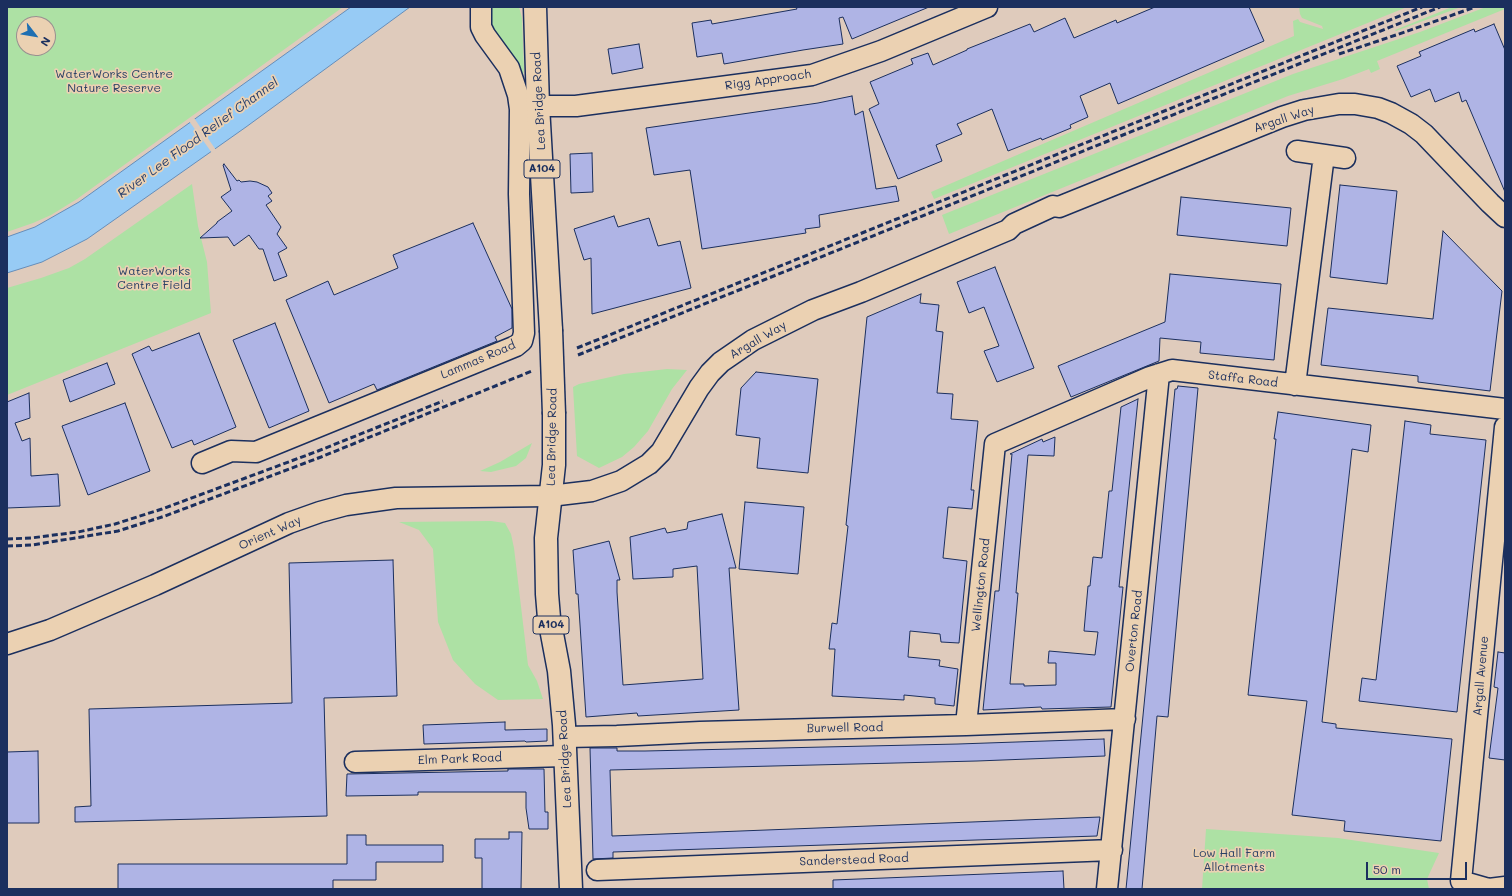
<!DOCTYPE html>
<html>
<head>
<meta charset="utf-8">
<style>
	body { margin:0 }
	#map { position:relative; width:1512px; height:896px; overflow:hidden; background:#dfcbbc; font-family:Mali,sans-serif }
	canvas { display:block }
	.frame { position:absolute; inset:0; border:8px solid #1b2f5e; pointer-events:none }
	.north { position:absolute; left:16px; top:16px; width:40px; height:40px; box-sizing:border-box; background:#ebd1b2; border:1px solid #989090; border-radius:50%; rotate:121deg; font-size:11px; font-weight:700; line-height:16px; text-align:center; color:#1b2f5e }
	.north::after { content:''; display:block; margin:auto; width:14px; height:18px; background:#1f6fb2; clip-path:polygon(50% 0,100% 100%,50% 72%,0 100%) }
	.scale { position:absolute; left:1366px; top:862px; width:101px; height:18px; box-sizing:border-box; border:2px solid #1b2f5e; border-top:0; padding-left:5px; font-size:12px; line-height:14px; white-space:nowrap; color:#1b2f5e; -webkit-text-stroke:3px #ebd1b2; paint-order:stroke }
</style>
</head>
<body>
<div id="map">
<canvas width="1512" height="896"></canvas>
<div class="frame"></div>
<div class="north">N</div>
<div class="scale">50 m</div>
</div>
<script>
const ctx = document.querySelector('canvas').getContext('2d');
ctx.lineJoin = 'round';
function paint(path, color) { ctx.fillStyle = color; ctx.fill(path, 'evenodd'); }
const toPath = rows => new Path2D(rows.map(r => 'M' + r).join(''));
function trace(path, color, width, dash) { ctx.strokeStyle = color; ctx.lineWidth = width; ctx.lineCap = dash ? 'butt' : 'round'; ctx.setLineDash(dash || []); ctx.stroke(path); }
function label(font, color, halo, rows, align = 'center') {
  ctx.font = font + ' Mali,sans-serif'; ctx.lineWidth = 3.5; ctx.setLineDash([]); ctx.textBaseline = 'middle'; ctx.strokeStyle = halo; ctx.fillStyle = color; for (const [text, x, y, turn = 0] of rows) {
    ctx.save(); ctx.translate(x, y); ctx.rotate((+turn || 0) * Math.PI / 180); ctx.textAlign = isNaN(turn) ? turn : align; if (halo) ctx.strokeText(text, 0, 0); ctx.fillText(text, 0, 0); ctx.restore();
  }
}
paint(toPath([
	[7,7,343,7,77,199,51,215,33,223,7,232],
	[24,24,48,24,48,48,24,48],
	[493,7,519,7,522,18,524,69,522,86,514,63,504,42,495,32,490,24,490,13],
	[1299,7,1407,7,934,199,931,192,1294,36,1293,21,1298,19,1300,22,1323,29,1322,26,1302,18,1300,14],
	[1452,7,1461,7,1396,31,1395,30],
	[1486,7,1505,7,1505,9,1377,61,1380,69,1371,73,1369,69,1343,79,1288,96,949,234,942,215,1293,74,1420,32],
	[192,184,198,226,207,262,211,313,7,395,7,288,41,278,69,268,85,259],
	[667,369,687,370,672,389,648,431,634,447,622,457,599,468,577,456,573,387,579,384,624,374],
	[532,443,526,458,516,466,491,472,480,471,500,462],
	[491,521,505,523,511,534,514,548,528,665,537,681,543,699,498,700,475,684,453,660,438,622,433,549,419,530,399,522],
	[1206,829,1338,838,1439,853,1427,879,1429,889,1202,889]
]), '#ade1a4');
const water = toPath([
	[351,7,410,7,246,127,87,239,42,262,7,273,7,237,35,227,79,202,351,7]
]);
paint(water, '#97cbf5');
trace(water, '#658db9', 1);
paint(toPath([
	[194,118,216,150,212,153,189,121]
]), '#dfcbbc');
const building = toPath([
	[796,7,929,7,852,39,843,17,839,18,843,44,803,50,724,64,722,53,697,57,692,23,711,20,712,24,797,9,796,7],
	[1155,7,1249,7,1264,41,1118,104,1110,83,1080,96,1088,117,1070,125,1071,128,1042,140,1041,138,1008,151,992,109,957,124,962,134,936,145,942,161,898,179,869,109,879,104,870,82,913,64,911,59,928,53,933,65,967,50,967,49,1030,24,1034,32,1065,18,1074,38,1116,20,1117,23,1155,7],
	[1494,24,1505,50,1505,192,1466,100,1462,102,1459,92,1435,102,1430,89,1411,97,1397,66,1421,56,1419,52,1474,29,1475,32,1494,24],
	[639,44,643,68,612,74,608,49,639,44],
	[852,96,855,115,863,111,876,189,896,186,899,201,819,215,820,227,805,229,806,233,702,249,690,170,654,175,646,128,818,103,852,96],
	[592,153,593,192,571,193,570,154,592,153],
	[224,164,237,181,239,180,241,182,250,181,257,182,268,187,272,193,268,196,272,201,266,205,281,227,277,234,287,248,278,253,287,276,274,281,263,249,259,249,249,235,234,246,228,237,200,238,217,223,217,222,232,211,221,197,231,190,223,165,224,164],
	[1340,185,1397,191,1387,284,1330,277,1340,185],
	[1181,197,1291,208,1287,246,1177,235,1181,197],
	[614,216,618,227,649,218,658,246,680,241,691,288,592,314,591,258,584,260,574,229,614,216],
	[473,223,512,309,512,328,495,337,497,341,377,390,374,384,329,403,286,300,328,281,334,295,398,268,393,255,473,223],
	[1443,231,1502,291,1490,391,1418,382,1418,376,1321,365,1328,308,1433,319,1443,231],
	[995,267,1034,368,997,382,984,351,999,346,984,307,969,313,957,282,995,267],
	[1170,274,1281,284,1274,360,1200,353,1201,342,1160,338,1159,361,1071,397,1058,366,1165,322,1170,274],
	[921,294,920,303,939,305,936,331,943,332,937,393,953,394,951,419,978,421,971,490,974,490,972,509,948,507,943,558,967,561,959,643,941,642,940,634,910,631,908,657,940,660,939,666,958,669,954,706,935,704,935,698,904,695,904,700,832,696,835,649,829,649,832,623,837,624,848,526,846,525,867,317,921,294],
	[275,323,309,411,269,428,233,340,275,323],
	[199,333,236,427,194,445,192,440,172,448,132,354,149,346,152,351,199,333],
	[107,363,115,384,70,402,63,380,107,363],
	[756,372,818,379,808,473,757,468,760,438,736,435,741,388,756,372],
	[1178,386,1198,388,1168,717,1157,716,1142,889,1126,889,1175,389,1177,389,1178,386],
	[29,393,30,418,15,423,22,441,30,438,31,476,58,474,60,506,7,508,7,402,29,393],
	[1138,399,1119,587,1123,587,1111,707,1042,709,1041,707,983,710,995,591,999,591,1012,454,1010,454,1042,439,1043,442,1055,437,1054,456,1028,455,1016,593,1018,593,1010,684,1024,684,1024,686,1056,685,1056,663,1048,663,1049,651,1095,655,1098,632,1084,631,1088,586,1090,586,1093,557,1102,558,1109,491,1112,491,1121,407,1138,399],
	[125,403,150,471,88,495,62,426,125,403],
	[1278,412,1371,425,1368,452,1352,449,1322,722,1336,724,1336,728,1452,739,1441,841,1344,831,1345,821,1292,815,1307,701,1248,695,1276,439,1274,439,1278,412],
	[1405,421,1431,425,1430,434,1486,440,1457,712,1359,701,1362,678,1376,680,1405,421],
	[745,502,804,507,798,574,739,569,745,502],
	[722,514,736,568,729,568,739,710,638,716,637,713,586,717,578,594,576,594,573,550,609,541,620,580,617,580,617,592,623,685,703,679,697,566,673,569,673,577,633,579,630,537,665,528,667,533,687,529,688,522,722,514],
	[393,560,397,696,324,698,327,816,75,822,75,807,91,806,89,709,292,703,289,563,393,560],
	[1498,652,1505,653,1505,760,1489,758,1498,688,1494,687,1498,652],
	[505,722,505,730,547,729,547,741,526,742,525,741,424,744,423,725,505,722],
	[1104,739,1105,756,977,761,610,770,612,836,1100,817,1097,836,613,852,613,858,593,859,590,748,617,748,617,751,645,751,958,744,1104,739],
	[38,751,39,823,7,823,7,752,38,751],
	[508,769,544,769,545,812,548,812,548,829,529,829,526,808,526,792,418,792,418,795,346,796,347,774,508,771,508,769],
	[509,832,522,832,521,889,482,889,482,858,475,858,475,839,509,839,509,832],
	[347,835,366,835,366,845,443,845,443,862,376,862,376,880,333,880,333,889,118,889,118,864,347,864,347,835],
	[1063,871,1064,889,833,889,833,880,1063,871]
]);
paint(building, '#afb4e5');
trace(building, '#1b2f5e', 1);
const minor = toPath([
	[538,106,576,106,812,75,881,51,987,7],
	[1297,151,1345,158],
	[1295,385,1324,155],
	[1505,427,1461,881,1489,889,1505,887],
	[202,463,231,451,256,452,516,346,522,341,524,333,519,194,520,109,518,95,509,68,485,35,481,27,481,7],
	[7,644,50,630,155,585,289,523,320,512,346,505,396,498,550,496,592,491,621,481,649,464,661,452,699,388,710,373,721,362,753,340,813,310,861,292,1008,230,1014,224,1053,206,1059,207,1282,117,1304,110,1339,104,1355,104,1378,108,1391,113,1411,124,1424,134,1490,203,1505,217],
	[966,725,995,444,1150,377,1172,370,1505,409],
	[565,737,617,736,700,732,966,725,1125,719],
	[355,762,565,756],
	[597,870,1112,850],
	[1107,889,1159,374]
]);
const major = toPath([
	[535,7,538,106,551,330],
	[554,414,554,465,546,538,547,594,549,618,559,671,564,725,571,889]
]);
trace(minor, '#1b2f5e', 23);
trace(major, '#1b2f5e', 25);
trace(minor, '#ebd1b2', 20);
trace(major, '#ebd1b2', 22);
trace(toPath([
	[1339,54,1405,32,1475,7],
	[577,348,1422,7],
	[578,355,1440,7],
	[7,539,31,538,78,532,115,524,162,509,318,451,443,401],
	[7,546,32,545,118,531,165,516,321,457,532,371]
]), '#1b2f5e', 3, [6, 3]);
const majorBridge = toPath([
	[551,330,554,414]
]);
trace(majorBridge, '#1b2f5e', 25, []);
trace(majorBridge, '#ebd1b2', 22);
for (const [x, y, w] of [
	[542,169,36],
	[551,625,36]
]) { const box = new Path2D(); box.roundRect(x - w / 2, y - 9, w, 18, 3); ctx.fillStyle = '#ebd1b2'; ctx.fill(box); trace(box, '#1b2f5e', 1); }
label('bold 11px', '#1b2f5e', null, [
	["A104",542,169],
	["A104",551,625]
]);
label('12px', '#2a4165', '#ebd1b2', [
	["WaterWorks Centre",114,74],
	["Nature Reserve",114,88],
	["WaterWorks",154,271],
	["Centre Field",154,285],
	["Low Hall Farm",1234,853],
	["Allotments",1234,867]
]);
label('12px', '#1b2f5e', '#ebd1b2', [
	["Rigg Approach",768,80,-8],
	["Lea Bridge Road",539,101,-93],
	["Argall Way",1284,119,-18],
	["Argall Way",758,340,-30],
	["Lammas Road",478,360,-23],
	["Staffa Road",1243,379,7],
	["Lea Bridge Road",552,437,-89],
	["Orient Way",270,533,-24],
	["Wellington Road",981,585,-84],
	["Overton Road",1134,631,-84],
	["Argall Avenue",1481,676,-85],
	["Burwell Road",845,728,-1],
	["Elm Park Road",460,759,-2],
	["Lea Bridge Road",565,759,-93],
	["Sanderstead Road",854,860,-2]
]);
label('italic 13px', '#273f6d', '#ebd1b2', [
	["River Lee Flood Relief Channel",198,138,-36]
]);
</script>
</body>
</html>
